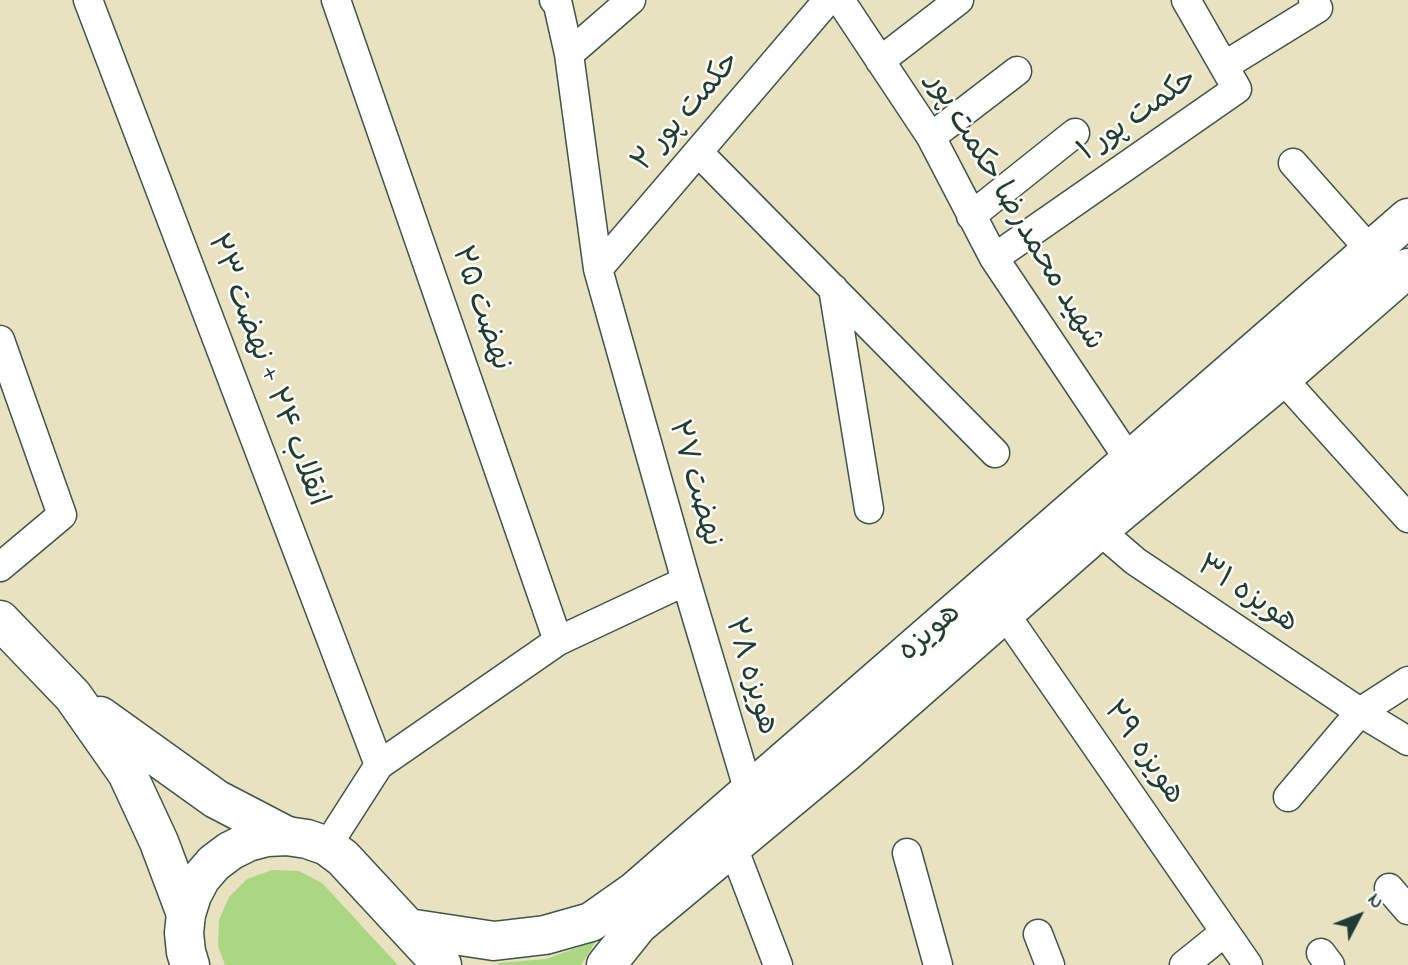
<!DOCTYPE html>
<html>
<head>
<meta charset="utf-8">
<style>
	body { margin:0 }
	#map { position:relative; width:1408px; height:965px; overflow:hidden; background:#e8e2c0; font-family:"Indie Flower",sans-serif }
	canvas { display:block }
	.north { position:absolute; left:1324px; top:881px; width:70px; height:70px; -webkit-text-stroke:5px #fdfcf7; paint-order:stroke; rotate:48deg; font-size:19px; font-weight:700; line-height:28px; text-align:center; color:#1f3d34 }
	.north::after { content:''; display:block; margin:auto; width:24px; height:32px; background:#1f3d34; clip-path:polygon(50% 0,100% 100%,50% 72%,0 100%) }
</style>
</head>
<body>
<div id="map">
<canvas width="1408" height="965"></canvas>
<div class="north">N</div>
</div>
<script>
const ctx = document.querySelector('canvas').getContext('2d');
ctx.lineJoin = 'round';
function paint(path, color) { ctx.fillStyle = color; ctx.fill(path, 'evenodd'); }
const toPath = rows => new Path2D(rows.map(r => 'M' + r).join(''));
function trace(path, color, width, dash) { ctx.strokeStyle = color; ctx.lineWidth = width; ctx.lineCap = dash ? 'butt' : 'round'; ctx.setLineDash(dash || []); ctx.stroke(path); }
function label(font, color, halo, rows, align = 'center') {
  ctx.font = font + ' "Indie Flower","Playpen Sans Arabic",sans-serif'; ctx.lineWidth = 5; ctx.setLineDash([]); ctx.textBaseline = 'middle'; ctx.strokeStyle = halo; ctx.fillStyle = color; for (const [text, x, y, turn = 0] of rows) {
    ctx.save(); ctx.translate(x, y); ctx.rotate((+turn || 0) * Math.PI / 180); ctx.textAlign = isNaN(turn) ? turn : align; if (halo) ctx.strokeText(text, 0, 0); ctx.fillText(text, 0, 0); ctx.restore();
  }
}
paint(toPath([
	[272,870,299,871,322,883,398,965,225,965,218,946,219,920,229,897,247,879],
	[596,941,581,965,499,965,497,963,546,959]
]), '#abd783');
const street = toPath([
	[88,0,379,765],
	[336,0,558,641],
	[840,0,931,137,994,258,1130,461],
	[569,54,631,0],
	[880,61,959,0],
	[1224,66,1318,8,1313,0],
	[931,137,1017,71],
	[698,152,995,453],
	[1293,163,1370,250],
	[971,216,1075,133],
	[994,258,1237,89,1186,0],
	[598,269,828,0],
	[833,288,869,509],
	[0,340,62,515,0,567],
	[1282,378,1408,518],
	[1099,530,1135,561,1360,712,1408,741],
	[686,581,749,792],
	[1005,614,1248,965],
	[1288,797,1360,712,1408,681],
	[327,846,379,765,558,641,686,581,598,269,569,54,558,5,554,0],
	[733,847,778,965],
	[907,853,938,965],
	[1389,888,1408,910],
	[1038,934,1050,965],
	[1321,953,1330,965],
	[1184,965,1225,932]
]);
const secondary = toPath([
	[0,620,73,696,127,773,159,842,186,914],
	[100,716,216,799,287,836]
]);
const primary = toPath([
	[408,928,494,941,545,935,591,922,635,891,1408,218],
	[190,965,186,952,184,933,186,914,192,895,201,878,214,863,230,851,248,842,267,837,287,836,307,839,327,846,343,858,442,965],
	[606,965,638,925,845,753,1099,530,1282,378,1408,268]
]);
trace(street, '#3d5649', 31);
trace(secondary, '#3d5649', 41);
trace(primary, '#3d5649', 41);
trace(street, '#fff', 28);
trace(secondary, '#fff', 38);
trace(primary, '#fff', 38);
label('30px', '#1f3d34', '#fdfcf7', [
	["حکمت پور ۲",688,113,-49],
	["حکمت پور ۱",1139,117,-35],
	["شهید محمدرضا حکمت پور",1013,213,59],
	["نهضت ۲۵",479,309,71],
	["انقلاب ۲۴ + نهضت ۲۳",265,371,69],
	["نهضت ۲۷",693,484,74],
	["هویزه ۳۱",1246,596,34],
	["هویزه",931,634,-41],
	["هویزه ۲۸",749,677,73],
	["هویزه ۲۹",1142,754,55]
]);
</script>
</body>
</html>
